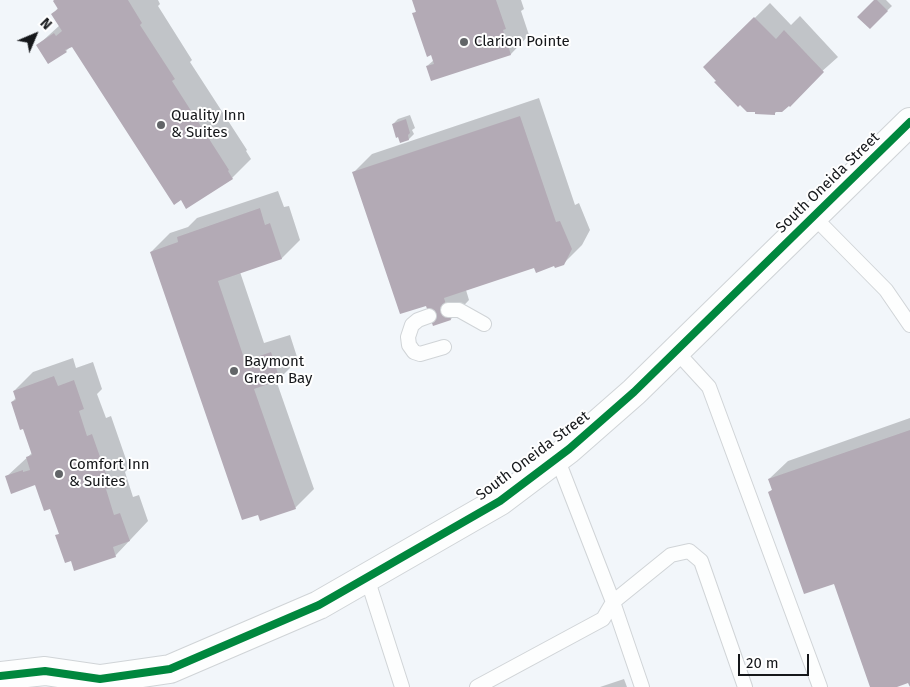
<!DOCTYPE html>
<html>
<head>
<meta charset="utf-8">
<style>
	body { margin:0 }
	#map { position:relative; width:910px; height:687px; overflow:hidden; background:#f2f6fa; font-family:"Fira Sans",sans-serif }
	canvas { display:block }
	.north { position:absolute; left:10px; top:10px; width:50px; height:50px; -webkit-text-stroke:4px #fff; paint-order:stroke; rotate:45deg; font-size:14px; font-weight:700; line-height:20px; text-align:center; color:#15171a }
	.north::after { content:''; display:block; margin:auto; width:18px; height:22px; background:#15171a; clip-path:polygon(50% 0,100% 100%,50% 72%,0 100%) }
	.scale { position:absolute; left:738px; top:654px; width:71px; height:22px; box-sizing:border-box; border:2px solid #15171a; border-top:0; padding-left:6px; font-size:15px; line-height:18px; white-space:nowrap; color:#15171a; -webkit-text-stroke:4px #fff; paint-order:stroke }
</style>
</head>
<body>
<div id="map">
<canvas width="910" height="687"></canvas>
<div class="north">N</div>
<div class="scale">20 m</div>
</div>
<script>
const ctx = document.querySelector('canvas').getContext('2d');
ctx.lineJoin = 'round';
function paint(path, color) { ctx.fillStyle = color; ctx.fill(path, 'evenodd'); }
const toPath = rows => new Path2D(rows.map(r => 'M' + r).join(''));
function trace(path, color, width, dash) { ctx.strokeStyle = color; ctx.lineWidth = width; ctx.lineCap = dash ? 'butt' : 'round'; ctx.setLineDash(dash || []); ctx.stroke(path); }
function label(font, color, halo, rows, align = 'center') {
  ctx.font = font + ' "Fira Sans",sans-serif'; ctx.lineWidth = 4; ctx.setLineDash([]); ctx.textBaseline = 'middle'; ctx.strokeStyle = halo; ctx.fillStyle = color; for (const [text, x, y, turn = 0] of rows) {
    ctx.save(); ctx.translate(x, y); ctx.rotate((+turn || 0) * Math.PI / 180); ctx.textAlign = isNaN(turn) ? turn : align; if (halo) ctx.strokeText(text, 0, 0); ctx.fillText(text, 0, 0); ctx.restore();
  }
}
paint(toPath([
	[55,0,158,0,160,4,158,6,192,60,190,62,247,150,246,151,251,159,232,178,72,45,66,51,38,45,60,25,53,14,58,8],
	[414,0,521,0,524,9,521,11,529,35,511,54,427,66,434,60,414,14,417,10],
	[876,0,886,0,892,6,870,27],
	[770,3,791,25,800,16,838,57,774,114,718,80,705,67],
	[539,98,575,205,579,203,590,230,582,245,563,264,535,266,466,290,469,300,451,319,434,324,427,304,353,173,372,154],
	[410,115,415,128,412,130,414,134,409,139,401,141,393,124,398,119],
	[278,191,284,207,289,206,300,240,282,258,240,272,264,343,290,335,298,360,279,379,276,380,314,489,295,508,151,252,170,233,188,227,197,218],
	[73,358,76,368,93,362,102,389,97,394,106,418,111,416,129,468,125,472,133,497,139,495,148,521,115,556,72,560,57,536,60,533,51,507,36,483,6,477,32,453,23,427,12,402,16,398,14,391,33,372],
	[910,418,910,686,909,682,893,687,871,687,835,582,770,492,773,489,769,479,788,461],
	[624,679,627,687,600,687]
]), '#0003');
paint(toPath([
	[54,0,128,0,142,23,140,25,175,79,172,81,229,170,228,171,233,179,186,209,181,200,174,205,72,47,65,50,67,52,48,64,36,45,54,33,56,36,62,31,51,14,58,9,53,1],
	[412,0,496,0,506,29,503,30,511,55,431,81,426,66,434,64,431,55,427,57,412,13,416,12],
	[874,0,877,0,888,11,870,29,857,17],
	[754,17,776,39,784,30,824,72,790,107,789,106,782,112,775,112,775,115,755,114,755,112,747,112,740,105,738,107,714,82,716,81,703,67],
	[520,116,556,222,560,221,572,249,564,265,555,268,554,266,536,273,534,268,444,298,451,320,433,326,426,306,400,314,352,172],
	[406,119,410,133,408,135,409,140,400,143,398,137,396,138,392,124],
	[260,208,265,225,270,223,282,259,218,281,245,361,271,352,280,380,254,389,296,509,260,521,258,515,242,520,150,252,178,242,177,237],
	[54,376,58,386,74,380,84,409,79,411,87,436,92,434,111,488,106,489,114,515,120,513,130,541,113,547,116,557,74,571,71,561,65,563,55,535,59,534,50,509,44,511,35,485,11,494,5,476,23,470,23,472,30,470,26,457,32,455,23,429,20,430,11,402,16,400,13,391],
	[910,430,910,687,908,683,897,687,870,687,834,584,804,594,768,492,772,490,768,479]
]), '#b3aab5');
const lane = toPath([
	[814,217,886,290,910,325],
	[448,310,459,310,484,324],
	[429,316,418,320,412,325,408,337,409,345,414,352,420,354,444,347],
	[676,351,709,387,820,687],
	[367,578,402,687],
	[477,687,603,619,613,602,557,458],
	[642,687,613,602,671,555,689,551,701,561,745,687]
]);
const secondary = toPath([
	[0,676,45,671,100,679,170,669,319,605,500,501,569,449,634,392,910,122]
]);
trace(lane, '#d0d4d7', 16);
trace(secondary, '#d0d4d7', 30);
trace(lane, '#fdfefe', 14);
trace(secondary, '#fdfefe', 28);
trace(toPath([
	[0,676,45,671,100,679,170,669,319,605,500,501,569,449,634,392,910,122]
]), '#00873e', 8);
for (const [x, y, r, color] of [
	[464,42,5,"#626568"],
	[161,125,5,"#626568"],
	[234,371,5,"#626568"],
	[59,474,5,"#626568"]
]) { const dot = new Path2D(); dot.arc(x, y, r, 0, 2 * Math.PI); ctx.fillStyle = color; ctx.fill(dot); trace(dot, '#fff', 2); }
label('15px', '#15171a', '#fff', [
	["Clarion Pointe",474,42],
	["Quality Inn",171,116],
	["& Suites",171,133],
	["Baymont",244,362],
	["Green Bay",244,379],
	["Comfort Inn",69,465],
	["& Suites",69,482]
], 'left');
label('15px', '#15171a', '#fff', [
	["South Oneida Street",828,183,-44],
	["South Oneida Street",533,456,-37]
]);
</script>
</body>
</html>
